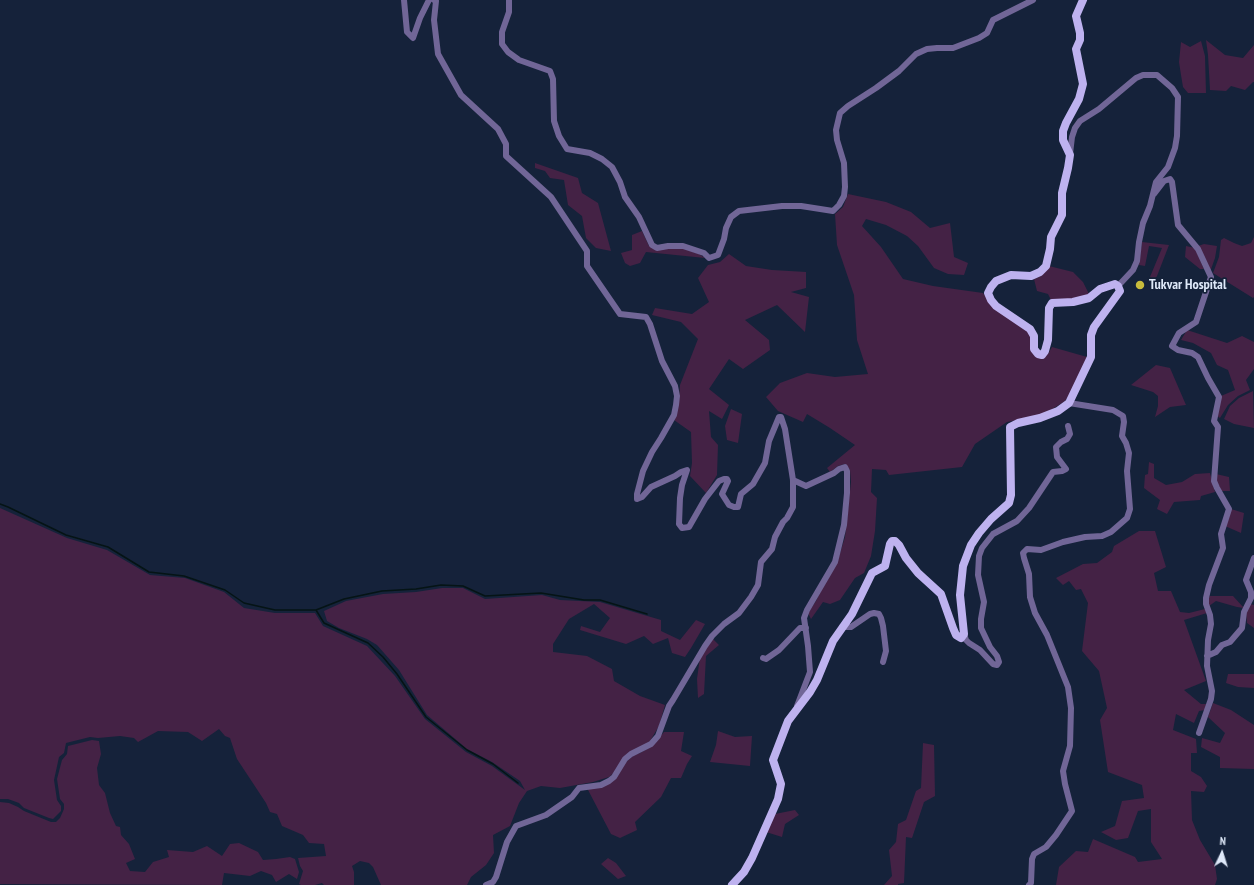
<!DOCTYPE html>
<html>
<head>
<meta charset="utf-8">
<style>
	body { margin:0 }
	#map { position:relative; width:1254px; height:885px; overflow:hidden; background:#15223a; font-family:"PT Sans Narrow",sans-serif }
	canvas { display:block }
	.north { position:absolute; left:1202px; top:833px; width:40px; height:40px; -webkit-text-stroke:3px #15223a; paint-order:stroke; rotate:4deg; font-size:11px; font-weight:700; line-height:16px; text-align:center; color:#dee8f8 }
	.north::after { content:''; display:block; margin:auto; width:14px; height:18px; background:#dee8f8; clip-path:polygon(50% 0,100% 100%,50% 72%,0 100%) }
</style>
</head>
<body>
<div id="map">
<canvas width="1254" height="885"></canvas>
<div class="north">N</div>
</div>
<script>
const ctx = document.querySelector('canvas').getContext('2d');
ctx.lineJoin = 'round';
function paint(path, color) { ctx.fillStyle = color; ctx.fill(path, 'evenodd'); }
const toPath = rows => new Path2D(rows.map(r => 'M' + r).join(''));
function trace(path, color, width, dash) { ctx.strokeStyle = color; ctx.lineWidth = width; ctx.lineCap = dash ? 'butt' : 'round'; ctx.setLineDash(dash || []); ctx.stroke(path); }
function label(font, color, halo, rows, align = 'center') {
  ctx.font = font + ' "PT Sans Narrow",sans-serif'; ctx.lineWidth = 3.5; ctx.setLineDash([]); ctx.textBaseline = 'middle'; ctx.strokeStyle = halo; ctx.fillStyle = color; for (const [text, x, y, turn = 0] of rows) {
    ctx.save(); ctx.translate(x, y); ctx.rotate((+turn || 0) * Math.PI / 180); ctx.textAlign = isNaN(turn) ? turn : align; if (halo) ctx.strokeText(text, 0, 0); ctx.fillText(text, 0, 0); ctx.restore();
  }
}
paint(toPath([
	[1206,40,1225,55,1243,58,1254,45,1254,82,1253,82,1245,90,1231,86,1226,91,1210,90,1208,55],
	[1201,41,1205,56,1206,93,1188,93,1183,87,1181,75,1179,62,1181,42,1190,47],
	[535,163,578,178,582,193,598,203,611,251,596,248,586,238,582,216,568,205,564,180,550,178,545,171,535,168],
	[848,194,886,202,911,212,930,228,950,223,954,257,968,263,964,275,948,274,934,268,918,246,907,236,886,225,866,219,862,226,881,247,903,279,933,286,983,293,989,301,1030,333,1033,349,1048,354,1052,347,1087,357,1072,391,1065,401,1043,415,1007,422,975,444,962,467,889,475,886,470,872,469,871,492,877,498,875,531,871,556,864,573,855,578,840,600,830,604,823,602,811,619,808,613,816,601,827,578,837,563,845,537,851,482,850,470,845,464,838,466,830,472,827,468,855,445,830,428,807,414,803,422,778,411,766,397,780,383,807,373,835,377,868,374,857,340,854,295,837,245,835,214,843,207],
	[642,231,649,246,685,249,699,254,705,258,646,252,640,263,630,266,625,263,621,253,632,250,632,235],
	[1254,237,1254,297,1253,298,1213,273,1219,257,1221,240,1224,238,1234,243,1242,246,1251,243],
	[1142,242,1169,245,1157,276,1153,282,1150,277,1162,248,1149,246,1145,266,1139,265],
	[1204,244,1217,246,1215,258,1210,272,1198,246],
	[1186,246,1195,248,1204,269,1200,269,1185,257],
	[729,254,746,266,772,270,806,272,806,288,791,292,809,297,805,332,777,305,745,320,769,340,770,350,743,369,729,359,709,389,729,405,722,419,709,411,711,437,718,445,717,475,706,493,690,476,692,463,691,432,674,420,679,402,680,385,698,339,681,322,652,315,655,308,692,314,709,302,698,278,708,265,720,262],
	[1049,266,1073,272,1083,282,1089,294,1074,300,1052,302,1048,294,1037,291,1034,279,1041,276],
	[1187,330,1227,343,1242,336,1254,342,1254,369,1246,380,1250,390,1238,396,1228,405,1220,418,1216,415,1221,396,1235,390,1228,370,1217,365,1211,353,1193,343,1181,340],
	[1156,365,1170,368,1186,405,1170,407,1155,417,1158,406,1158,396,1153,392,1131,385],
	[1253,391,1254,428,1234,424,1224,419,1230,406,1239,398],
	[731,409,742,414,738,443,727,440,725,426],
	[1149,462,1154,464,1154,478,1166,485,1182,482,1195,474,1210,473,1215,492,1201,496,1200,500,1174,502,1167,514,1157,509,1160,500,1144,488,1145,475,1148,474],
	[1216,474,1229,477,1230,491,1219,491,1215,481],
	[0,508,67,538,107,550,150,575,185,578,224,592,244,608,275,613,315,613,323,626,367,646,395,676,425,719,466,752,492,766,525,790,520,781,492,762,467,749,427,715,399,670,377,645,367,639,339,628,327,621,324,611,346,601,383,594,416,592,442,588,463,588,485,599,542,595,560,600,600,602,661,620,661,631,680,640,696,620,705,624,691,648,685,657,672,653,668,638,653,644,644,636,626,644,580,630,581,626,600,632,610,618,594,604,569,619,553,644,553,652,587,656,612,669,614,681,640,696,665,705,659,726,650,741,609,777,593,782,560,788,541,786,527,791,519,803,510,826,493,835,494,853,486,865,471,877,467,885,381,885,373,867,369,863,360,861,352,866,354,872,354,885,324,885,322,883,315,885,301,885,299,884,303,871,300,866,298,858,326,856,324,844,309,843,303,835,282,826,277,814,270,812,266,803,237,759,230,738,225,736,219,729,202,741,188,732,158,731,138,742,134,738,120,736,98,738,90,737,66,743,64,753,59,757,54,780,57,800,61,806,61,811,53,819,49,818,24,808,19,803,8,799,0,799],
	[1231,509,1244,513,1241,533,1225,526],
	[1139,531,1155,531,1166,567,1154,573,1158,591,1171,591,1180,612,1189,613,1205,609,1207,613,1184,620,1206,681,1184,690,1201,704,1206,704,1205,710,1199,711,1194,723,1176,714,1173,730,1196,739,1197,753,1191,753,1191,771,1201,777,1207,786,1204,792,1191,791,1192,820,1200,840,1215,865,1217,879,1215,885,1056,885,1059,867,1076,851,1088,852,1093,839,1135,857,1138,862,1162,859,1151,842,1151,809,1138,811,1128,838,1116,840,1101,832,1115,826,1122,801,1144,798,1142,785,1108,772,1100,720,1107,708,1099,671,1082,651,1088,603,1081,589,1076,590,1069,581,1063,585,1056,578,1083,564,1097,563,1112,552,1114,546],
	[1210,596,1233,596,1244,608,1237,607,1216,601,1209,606,1207,601],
	[1250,604,1254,605,1254,628,1247,623,1246,613],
	[713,639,719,645,706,656,704,694,698,698,697,679,700,657],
	[1228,674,1254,674,1254,688,1238,687,1226,683],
	[1213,703,1231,710,1254,725,1254,769,1220,768,1220,757,1201,747,1202,738,1220,743,1225,733,1208,717],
	[718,731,735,737,752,736,750,766,710,762,716,745],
	[664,732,684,732,681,751,692,756,687,764,681,778,671,778,661,797,635,822,637,830,620,838,611,834,587,788,602,786,631,756,640,753,652,746],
	[92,740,99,741,101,754,97,768,99,785,105,793,110,813,116,826,120,827,121,835,129,844,135,859,126,863,130,871,145,872,153,862,169,857,167,850,193,852,207,846,222,856,230,844,239,843,258,852,263,860,276,859,290,857,295,859,299,872,297,879,289,874,276,882,272,875,261,871,250,876,224,873,222,885,0,884,0,802,9,803,18,807,24,811,51,822,56,822,60,818,64,809,64,804,60,799,57,779,62,760,67,754,68,746],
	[923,743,934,745,935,796,924,802,912,838,906,837,904,883,898,884,898,885,884,885,892,876,889,850,896,842,898,824,906,820,916,791,921,788],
	[795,810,799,815,785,824,782,837,766,832,775,814],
	[608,858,616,863,626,876,618,879,601,864]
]), '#442245');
trace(toPath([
	[0,504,8,507,66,535,108,547,149,572,184,576,225,590,244,603,275,610,316,610,344,599,382,591,416,589,441,585,463,586,485,596,541,593,584,600,600,600,647,614],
	[316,610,324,623,368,643,383,657,397,674,426,717,467,750,493,764,518,783]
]), '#051415', 1.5);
trace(toPath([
	[404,0,407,32,413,38,420,18,429,0],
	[434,0,436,1,434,20,438,54,461,95,498,129,506,144,506,156,551,197,587,251,587,266,620,314,646,317,650,324,662,361,675,386,677,396,676,405,674,415,661,438,652,452,643,471,637,494,637,499,642,497,651,487,675,476,681,472,687,470,682,485,680,498,679,524,682,528,689,527,705,499,719,481,724,479,727,479,728,481,722,494,729,505,734,507,738,507,741,494,753,484,765,463,769,441,779,417,781,417,785,429,793,480,793,507,787,518,783,522,775,537,772,549,761,562,758,585,751,597,739,613,724,624,712,636,705,646,673,700,669,706,658,736,651,744,631,754,625,759,614,777,609,781,601,785,579,788,572,797,546,815,516,826,507,842,496,877,493,882,486,885],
	[509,0,509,12,502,32,502,44,508,52,519,60,550,71,553,79,554,121,559,136,567,149,590,153,602,159,612,167,620,182,625,197,639,217,652,245,657,248,668,246,683,246,704,253,709,258,718,255,724,239,726,228,731,217,739,211,782,206,801,206,833,211,839,205,844,196,845,187,844,163,837,140,836,130,840,113,848,106,876,88,899,71,916,54,927,49,937,48,953,48,979,38,987,33,993,20,1033,0],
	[1070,154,1072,137,1075,128,1080,121,1099,109,1136,78,1143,75,1157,75,1172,88,1178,97,1177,136,1175,148,1168,167,1156,182,1150,206,1143,223,1139,242,1137,261,1133,270,1118,286],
	[1154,194,1164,181,1170,179,1172,182,1178,225,1198,249,1211,277,1196,322,1179,333,1172,346,1178,350,1192,353,1198,357,1208,378,1219,397,1214,421,1218,427,1214,481,1217,488,1229,509,1221,534,1223,548,1209,585,1206,598,1206,604,1210,615,1211,624,1208,640,1207,666,1212,691,1211,699,1199,733],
	[793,480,806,486,834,473,839,469,845,467,847,471,847,493,844,525,835,562,807,610,804,618,808,646,810,672,797,706],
	[842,627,851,627,870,614,874,613,879,614,881,618,883,626,886,651,883,662],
	[964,634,966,640,969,643,980,650,993,664,997,665,999,662,997,656,990,647,981,628,981,619,984,602,978,575,979,556,982,548,993,534,1017,521,1029,508,1053,472,1062,471,1066,469,1057,457,1056,447,1061,442,1067,439,1070,434,1068,426],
	[1207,656,1216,652,1222,645,1230,642,1242,628,1244,612,1251,598,1251,592,1246,580,1254,558],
	[763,658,766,659,779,650,800,628,806,628],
	[1029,885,1031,883,1032,859,1034,854,1046,847,1056,835,1072,811,1065,784,1063,771,1070,746,1071,708,1068,687,1047,635,1035,613,1030,597,1029,574,1024,558,1023,553,1027,549,1041,550,1063,542,1085,537,1102,536,1111,532,1127,518,1130,509,1127,471,1129,453,1126,443,1122,436,1124,422,1123,416,1113,410,1069,403]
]), '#716697', 6);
trace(toPath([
	[732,885,744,872,752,858,778,799,781,784,773,760,788,721,810,692,817,680,833,641,852,614,872,573,885,566,890,544,892,541,895,541,899,545,906,558,918,573,941,594,953,628,956,635,961,638,964,634,960,595,963,566,971,545,979,533,991,519,1009,503,1011,495,1010,427,1018,423,1040,418,1058,411,1069,403,1091,357,1091,335,1094,327,1120,291,1118,286,1115,284,1100,289,1089,298,1073,302,1052,303,1049,308,1048,340,1045,351,1042,355,1038,354,1034,349,1034,336,1030,329,996,306,991,300,988,293,991,287,996,281,1011,275,1031,276,1040,272,1046,266,1050,249,1051,237,1062,215,1062,193,1068,168,1070,155,1063,140,1063,131,1066,123,1079,99,1083,84,1076,49,1080,40,1080,33,1076,16,1083,0]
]), '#beb2ef', 8);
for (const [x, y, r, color] of [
	[1140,285,5,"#c7bb3c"]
]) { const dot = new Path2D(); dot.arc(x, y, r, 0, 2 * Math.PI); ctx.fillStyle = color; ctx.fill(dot); trace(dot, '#15223a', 1.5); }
label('bold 14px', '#dee8f8', '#15223a', [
	["Tukvar Hospital",1149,285]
], 'left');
</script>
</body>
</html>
